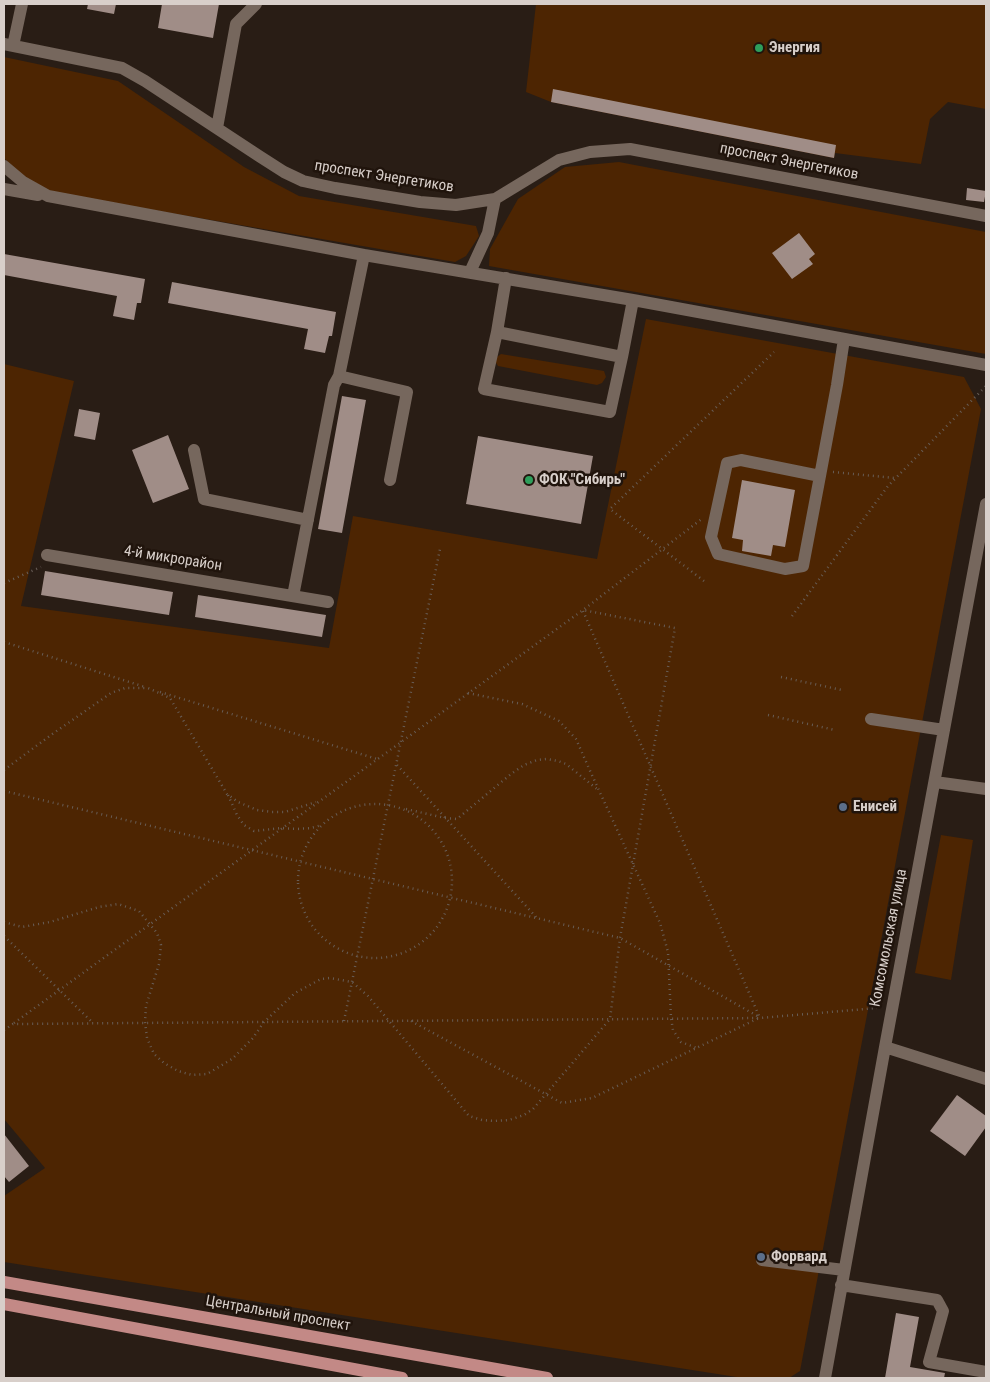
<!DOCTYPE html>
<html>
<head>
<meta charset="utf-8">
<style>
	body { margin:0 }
	#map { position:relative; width:990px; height:1382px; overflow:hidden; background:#291d15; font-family:"Roboto Condensed",sans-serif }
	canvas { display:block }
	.frame { position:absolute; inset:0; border:5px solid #d8cfca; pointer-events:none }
</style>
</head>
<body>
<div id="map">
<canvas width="990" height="1382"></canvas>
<div class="frame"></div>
</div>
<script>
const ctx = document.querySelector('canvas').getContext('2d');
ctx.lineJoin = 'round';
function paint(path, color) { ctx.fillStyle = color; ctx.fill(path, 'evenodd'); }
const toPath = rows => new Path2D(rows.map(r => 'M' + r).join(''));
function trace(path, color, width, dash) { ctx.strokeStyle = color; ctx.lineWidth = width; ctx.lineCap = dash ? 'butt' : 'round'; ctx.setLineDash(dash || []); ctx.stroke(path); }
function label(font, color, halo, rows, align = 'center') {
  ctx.font = font + ' "Roboto Condensed",sans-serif'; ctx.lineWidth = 5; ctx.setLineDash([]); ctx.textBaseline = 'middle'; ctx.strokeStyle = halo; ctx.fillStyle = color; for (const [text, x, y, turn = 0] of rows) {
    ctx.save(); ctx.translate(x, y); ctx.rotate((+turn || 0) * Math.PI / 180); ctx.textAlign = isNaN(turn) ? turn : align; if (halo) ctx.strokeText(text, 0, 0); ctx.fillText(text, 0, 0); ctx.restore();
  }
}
paint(toPath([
	[536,4,986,4,986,109,948,102,930,119,921,164,835,153,834,158,551,102,526,92],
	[4,57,118,81,244,167,299,196,476,226,479,236,466,256,455,262,49,192,20,174,4,158],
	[619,162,986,232,986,354,489,266,490,249,518,199,565,167],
	[646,319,964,377,981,409,800,1371,789,1378,743,1378,4,1262,4,1196,45,1168,4,1119,4,364,74,381,21,606,329,648,353,516,597,559],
	[501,354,604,371,606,377,602,383,597,385,498,366,495,361,497,357],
	[941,835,973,840,951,980,915,973]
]), '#4d2502');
paint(toPath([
	[88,4,116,4,114,14,87,9],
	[162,4,219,4,213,38,158,28],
	[553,89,836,145,834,158,551,102],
	[967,188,986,191,984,202,966,200],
	[799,233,815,254,809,259,813,264,792,279,772,253],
	[4,254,145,279,141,303,137,303,134,320,113,316,117,296,4,275],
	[172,282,336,312,332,336,329,336,325,353,304,349,308,329,168,303],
	[342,396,366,400,342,533,318,529],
	[79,409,100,413,95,440,74,436],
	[168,435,189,489,153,503,132,450],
	[478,436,593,456,581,524,466,504],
	[742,480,795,490,785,547,773,545,771,556,742,551,743,540,732,538],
	[45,571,173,592,169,615,41,595],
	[198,595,326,615,322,637,195,617],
	[957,1095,986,1116,986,1127,965,1156,930,1131],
	[4,1134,29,1166,9,1182,4,1176],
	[896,1313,919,1317,910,1367,945,1373,944,1378,885,1378]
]), '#a08d87');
trace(toPath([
	[833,472,895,478],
	[704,581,610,509,774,352],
	[4,583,41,567],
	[583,611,759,1016],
	[792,616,888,486,986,386],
	[4,642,145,687],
	[781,677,842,690],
	[160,692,377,759],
	[468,693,522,704,559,721,576,739,591,773,660,923,668,952,671,1018,673,1030,681,1042,697,1048],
	[768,715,835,730],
	[397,765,537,918],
	[4,770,51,735,111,693,125,688,148,688,170,698,227,794,238,802,257,810,272,812,285,812,316,802],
	[4,791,620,938,759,1017],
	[228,795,237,815,244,825,254,831,282,828,297,829,311,828,322,825],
	'298 881a77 77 0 1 1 154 0a77 77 0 1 1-154 0Z',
	[406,809,445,818,457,819,511,774,524,765,537,760,547,759,558,761,566,764,597,789],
	[4,922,22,927,50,922,99,907,118,904,139,911,157,933,161,945,159,964,146,1006,145,1022,147,1038,154,1054,164,1063,178,1071,192,1075,207,1074,232,1059,253,1038,264,1022,295,993,321,979,330,978,352,982,368,996,469,1116,482,1120,494,1121,509,1120,524,1115,533,1109,546,1094,610,1019,620,938,675,628,583,610],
	[4,936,92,1022],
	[344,1021,440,549],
	[411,1021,562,1103,592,1098,759,1018],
	[14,1023,583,610,703,518],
	[4,1030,13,1024,760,1018,877,1008]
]), '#685d56', 2.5, [1, 4]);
trace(toPath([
	[4,44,122,68,145,81,259,156,284,172,303,181,335,188,420,202,456,205,495,199,559,160,590,152,630,149,986,216],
	[13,46,22,4],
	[217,128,236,24,256,4],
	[4,166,23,182,48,196,364,255,633,300,986,365],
	[4,189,38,195],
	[470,272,488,233,495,199],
	[506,278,497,332,622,357,633,300],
	[497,332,484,389,610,412,622,357],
	[339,376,407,392,390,480],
	[194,450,204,499,308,520],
	[820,476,741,460,727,463,711,537,718,554,785,569,803,566,820,476,837,385,844,339],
	[47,555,328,602],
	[293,596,334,385,339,376,364,255],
	[871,719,944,730],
	[935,782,986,789],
	[885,1047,986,1079],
	[762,1260,844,1270],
	[841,1285,937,1300,943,1311,929,1362,986,1372],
	[825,1378,885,1047,986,504]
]), '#76675d', 12);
trace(toPath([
	[4,1282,547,1378],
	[4,1304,402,1378]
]), '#c38986', 12);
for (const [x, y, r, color] of [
	[759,48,5,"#2e9e5b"],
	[529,480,5,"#2e9e5b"],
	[843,807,5,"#5c6f8a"],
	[761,1257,5,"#5c6f8a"]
]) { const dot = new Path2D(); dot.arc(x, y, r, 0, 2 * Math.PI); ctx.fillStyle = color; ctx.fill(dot); trace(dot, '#20140c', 2); }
label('bold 15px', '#d8cfca', '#20140c', [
	["Энергия",769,48],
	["ФОК \"Сибирь\"",539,480],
	["Енисей",853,807],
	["Форвард",771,1257]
], 'left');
label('15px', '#d8cfca', '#20140c', [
	["проспект Энергетиков",789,162,11],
	["проспект Энергетиков",384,177,9],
	["4-й микрорайон",173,559,9],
	["Комсомольская улица",889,938,-79],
	["Центральный проспект",278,1314,10]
]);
</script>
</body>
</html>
